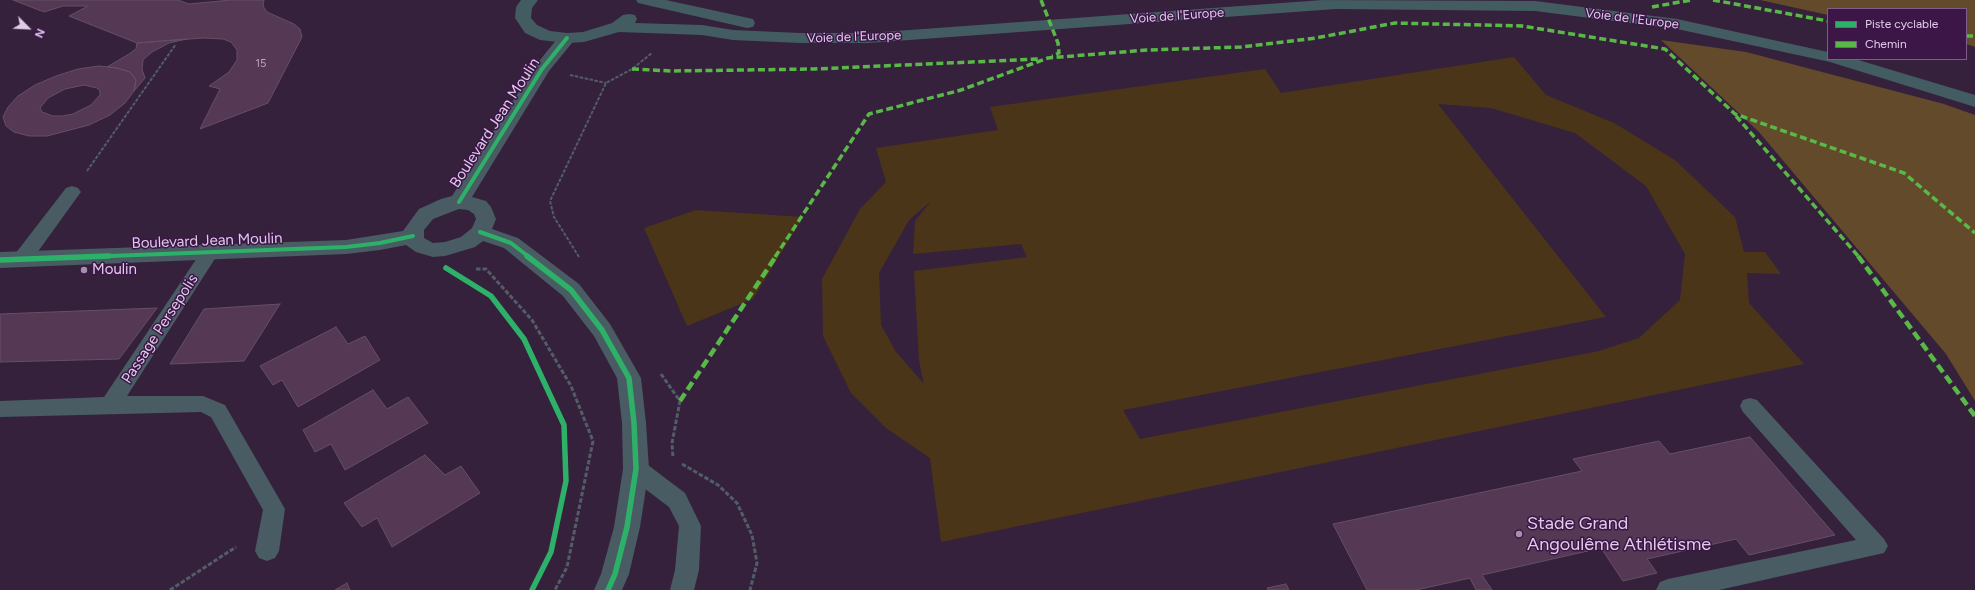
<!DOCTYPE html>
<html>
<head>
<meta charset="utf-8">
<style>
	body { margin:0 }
	#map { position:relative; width:1975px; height:590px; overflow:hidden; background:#35213c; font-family:Figtree,sans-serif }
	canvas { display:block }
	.legend { position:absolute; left:1827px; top:8px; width:140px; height:52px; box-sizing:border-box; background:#3b1647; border:1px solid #7d5e88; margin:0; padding:5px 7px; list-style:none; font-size:12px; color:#e1cbe9 }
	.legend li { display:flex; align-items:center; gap:8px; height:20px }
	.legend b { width:20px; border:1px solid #7d5e88 }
	.north { position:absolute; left:8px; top:8px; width:40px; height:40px; -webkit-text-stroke:3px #3b1647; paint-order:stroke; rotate:114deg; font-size:11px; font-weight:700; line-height:16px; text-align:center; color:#e1cbe9 }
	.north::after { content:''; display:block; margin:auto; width:14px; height:18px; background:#e1cbe9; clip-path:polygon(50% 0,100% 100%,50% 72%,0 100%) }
</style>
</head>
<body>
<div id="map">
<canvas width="1975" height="590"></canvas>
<ul class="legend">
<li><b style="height:5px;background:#2db169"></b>Piste cyclable</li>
<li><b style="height:5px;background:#58b947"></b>Chemin</li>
</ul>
<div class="north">N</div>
</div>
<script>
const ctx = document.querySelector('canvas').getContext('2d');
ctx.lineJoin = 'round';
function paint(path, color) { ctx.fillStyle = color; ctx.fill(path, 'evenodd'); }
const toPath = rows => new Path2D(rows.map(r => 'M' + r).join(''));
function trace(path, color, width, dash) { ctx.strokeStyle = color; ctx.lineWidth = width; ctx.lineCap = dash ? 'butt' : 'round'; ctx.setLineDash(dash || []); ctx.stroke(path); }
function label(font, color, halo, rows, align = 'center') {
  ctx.font = font + ' Figtree,sans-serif'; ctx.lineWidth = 3; ctx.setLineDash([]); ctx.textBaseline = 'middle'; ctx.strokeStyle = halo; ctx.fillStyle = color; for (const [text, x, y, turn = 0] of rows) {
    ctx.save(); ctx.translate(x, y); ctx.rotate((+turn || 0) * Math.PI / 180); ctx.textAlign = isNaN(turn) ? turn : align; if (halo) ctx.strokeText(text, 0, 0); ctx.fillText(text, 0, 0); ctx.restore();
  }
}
paint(toPath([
	[1514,57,1546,95,1614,123,1675,160,1735,217,1744,252,1765,252,1781,274,1747,273,1749,303,1804,364,941,542,930,458,886,428,851,393,823,336,822,279,860,209,886,182,876,148,998,130,990,107,1265,69,1281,93],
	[1438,104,1491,108,1575,133,1646,186,1685,254,1680,300,1639,338,1599,351,1140,439,1123,410,1606,317],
	[931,201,915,221,913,254,1021,244,1027,257,914,271,919,361,924,384,896,352,881,325,879,273,909,220],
	[696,210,803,217,753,299,687,326,644,228]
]), '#4b3519');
paint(toPath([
	[1760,0,1975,0,1975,47,1966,44,1966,9,1828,9,1828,15],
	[1661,40,1746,52,1944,104,1975,115,1975,401,1946,354,1759,132]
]), '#634a2b');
const building = toPath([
	[13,0,178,0,189,4,231,0,264,0,263,6,267,12,294,24,300,29,302,37,268,103,200,129,220,89,209,86,229,72,237,60,237,50,231,42,223,39,203,38,137,43,69,16,88,6,63,6,44,12,13,0],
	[187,39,169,43,152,52,143,60,142,69,145,78,134,91,136,80,130,72,117,68,107,67,129,54,136,49,137,43,187,39],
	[99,66,117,68,130,72,136,80,134,91,125,103,110,115,89,125,47,136,29,136,14,132,6,126,3,117,8,107,18,96,35,85,56,76,78,69,99,66],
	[84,85,97,88,100,91,100,95,91,105,73,114,62,116,53,116,42,112,40,108,48,98,65,89,84,85],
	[280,304,244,361,170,364,204,309,280,304],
	[157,308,119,359,0,362,0,314,157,308],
	[336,327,348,344,365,336,380,360,298,407,282,380,273,385,260,366,336,327],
	[373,390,387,409,408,397,428,423,345,470,331,444,315,452,303,430,373,390],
	[1750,437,1835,535,1749,555,1736,539,1647,559,1657,573,1623,581,1601,548,1482,575,1492,590,1476,590,1470,578,1416,590,1367,590,1333,524,1582,471,1573,459,1659,441,1670,454,1750,437],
	[425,455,445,475,461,466,480,493,392,547,377,518,362,527,344,503,425,455],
	[347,583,350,590,335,590,347,583],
	[1286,584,1289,590,1268,590,1267,588,1286,584]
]);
paint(building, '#543854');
trace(building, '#655065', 1);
trace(toPath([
	[570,75,606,83],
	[87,171,176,44],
	[579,257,554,217,550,201,606,83,632,69,652,53]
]), '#535d66', 2, [3.5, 1.5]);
trace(toPath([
	[476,269,486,269,532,320,571,386,593,441,567,567,555,590],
	[661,374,680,401,672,443,673,458],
	[682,464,718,485,737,503,752,535,757,563,750,590],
	[170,590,236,547]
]), '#535d66', 3, [4.5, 2]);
paint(toPath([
	[72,186,78,188,81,192,78,196,29,264,22,266,15,264,13,259,15,254,66,188,72,186],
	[209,248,215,249,218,254,127,396,203,396,225,405,285,509,279,551,275,558,267,561,259,558,255,551,263,510,211,417,201,412,0,417,0,401,104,397,203,249,209,248],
	[1750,398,1757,400,1884,539,1888,546,1884,553,1719,590,1656,590,1660,582,1668,579,1856,540,1743,412,1740,406,1743,400,1750,398],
	[636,460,644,462,685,493,701,526,699,570,694,590,670,590,675,570,679,526,669,507,628,476,625,469,628,462,636,460]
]), '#495c63');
paint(toPath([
	[567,33,573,34,576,38,549,71,472,197,486,201,491,207,496,219,492,229,518,238,579,284,610,324,641,378,646,423,649,469,640,527,629,574,622,590,594,590,601,574,614,527,623,469,622,423,617,378,594,336,563,296,504,248,483,241,475,247,445,256,433,257,416,252,406,245,380,250,346,254,0,268,0,252,346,240,403,231,419,209,441,199,452,196,536,65,561,34,567,33],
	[459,209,468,210,474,214,476,219,472,228,461,237,445,242,433,243,424,238,424,230,433,219,459,209]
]), '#495c63');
paint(toPath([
	[521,0,538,0,532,8,531,18,537,25,550,31,567,33,583,32,612,23,623,15,629,14,635,15,637,19,635,23,702,25,733,30,800,33,868,33,1323,0,1535,1,1677,19,1828,52,1828,59,1855,59,1975,95,1975,107,1830,62,1677,29,1535,11,1336,9,868,43,800,43,733,40,702,35,619,32,584,42,567,43,540,40,525,33,515,18,516,7,521,0],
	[636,0,666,0,753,19,755,23,753,27,747,28,638,3,636,0]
]), '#425c61');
trace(toPath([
	[1041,0,1058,43,1059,53,1052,56],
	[1713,0,1828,21],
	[1652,7,1691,0],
	[1966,36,1975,36],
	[632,69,672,71,814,69,1039,59],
	[1736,116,1859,257],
	[775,257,869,114,961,90,1048,58,1147,50,1241,47,1316,38,1395,23,1522,26,1665,49,1735,114,1904,173,1975,233]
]), '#58b947', 3.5, [7, 3.5]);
trace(toPath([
	[1858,256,1975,416],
	[680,401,776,256]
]), '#58b947', 4.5, [9, 4.5]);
trace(toPath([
	[459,202,542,69,567,38],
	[480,232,511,243,529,257],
	[83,257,346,247,380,243,413,236]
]), '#2db169', 4);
trace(toPath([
	[527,256,571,290,602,330,629,378,634,423,636,469,627,527,615,574,608,590],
	[0,260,109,256],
	[446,268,491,296,524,339,564,425,566,481,551,552,532,590]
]), '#2db169', 5.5);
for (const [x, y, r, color] of [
	[84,270,4,"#a590ac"],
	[1519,534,4,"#a590ac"]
]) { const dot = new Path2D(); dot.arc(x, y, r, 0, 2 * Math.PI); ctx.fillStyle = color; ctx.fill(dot); trace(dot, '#3b1647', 1.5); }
label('11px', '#bea6c4', null, [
	["15",261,64]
]);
label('13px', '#e1cbe9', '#3b1647', [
	["Voie de l'Europe",1177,16,-4],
	["Voie de l'Europe",1632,19,7],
	["Voie de l'Europe",854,37,-2]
]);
label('15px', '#e1cbe9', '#3b1647', [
	["Boulevard Jean Moulin",495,123,-57],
	["Boulevard Jean Moulin",207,241,-2],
	["Passage Persepolis",160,329,-57]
]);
label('15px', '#e1cbe9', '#3b1647', [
	["Moulin",92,270]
], 'left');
label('18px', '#e1cbe9', '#3b1647', [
	["Stade Grand",1527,524],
	["Angoulême Athlétisme",1527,545]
], 'left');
</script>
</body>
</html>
